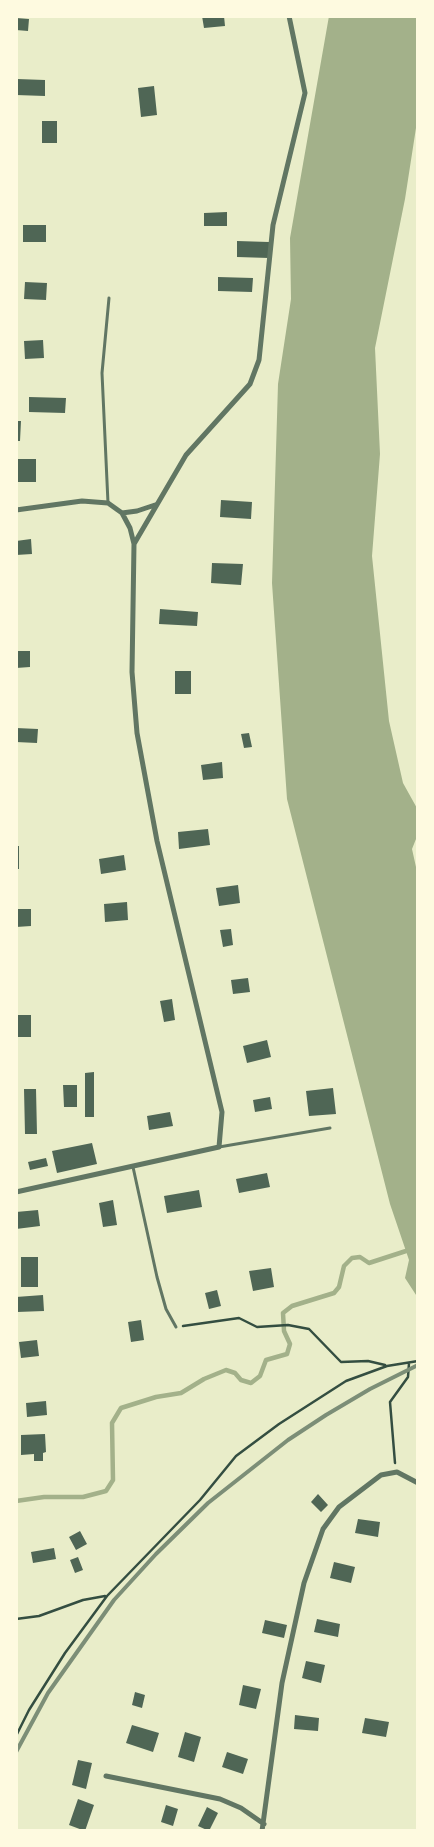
<!DOCTYPE html>
<html>
<head>
<meta charset="utf-8">
<style>
	body { margin:0 }
	#map { position:relative; width:434px; height:1847px; overflow:hidden; background:#e9edc9; font-family:"PT Sans Narrow",sans-serif }
	canvas { display:block }
	.frame { position:absolute; inset:0; border:18px solid #fefae0; pointer-events:none }
</style>
</head>
<body>
<div id="map">
<canvas width="434" height="1847"></canvas>
<div class="frame"></div>
</div>
<script>
const ctx = document.querySelector('canvas').getContext('2d');
ctx.lineJoin = 'round';
function paint(path, color) { ctx.fillStyle = color; ctx.fill(path, 'evenodd'); }
const toPath = rows => new Path2D(rows.map(r => 'M' + r).join(''));
function trace(path, color, width, dash) { ctx.strokeStyle = color; ctx.lineWidth = width; ctx.lineCap = dash ? 'butt' : 'round'; ctx.setLineDash(dash || []); ctx.stroke(path); }
paint(toPath([
	[329,16,418,16,418,115,405,199,375,348,380,454,372,556,389,721,403,783,418,810,418,834,412,849,418,876,418,1298,405,1278,409,1260,390,1204,287,799,272,583,278,384,291,299,290,238]
]), '#a3b18a');
trace(toPath([
	[16,1501,44,1497,83,1497,106,1491,113,1480,112,1423,121,1408,156,1397,181,1393,204,1379,226,1370,235,1373,241,1380,251,1383,260,1376,266,1360,287,1354,290,1344,284,1331,283,1313,292,1306,334,1293,339,1287,344,1266,352,1258,360,1257,369,1263,406,1251]
]), '#a3b18a', 4.5);
paint(toPath([
	[202,16,224,16,225,26,204,28],
	[16,18,29,19,28,31,16,30],
	[17,79,45,80,45,96,16,95],
	[154,86,157,115,141,117,138,88],
	[42,121,57,121,57,143,42,143],
	[227,212,227,226,204,226,204,213],
	[23,225,46,225,46,242,23,242],
	[237,241,269,242,269,258,237,257],
	[218,277,253,278,252,292,218,291],
	[25,282,47,283,46,300,24,299],
	[43,340,44,358,25,359,24,341],
	[29,397,66,398,65,413,29,412],
	[16,421,21,421,20,441,16,441],
	[16,459,36,459,36,482,16,482],
	[221,500,252,502,251,519,220,517],
	[31,539,32,554,16,555,16,541],
	[212,563,243,564,241,585,211,583],
	[160,609,198,612,197,626,159,624],
	[16,651,30,651,30,667,16,668],
	[175,671,191,671,191,694,175,694],
	[16,728,38,729,37,743,16,742],
	[249,733,252,747,244,748,241,734],
	[222,762,223,778,203,780,201,765],
	[208,829,210,845,179,849,178,832],
	[16,846,19,846,19,869,16,869],
	[124,855,126,870,101,874,99,859],
	[238,885,240,903,219,906,216,888],
	[127,902,128,920,105,922,104,904],
	[16,909,31,909,31,926,16,927],
	[231,929,233,945,223,947,220,930],
	[248,978,250,992,233,994,231,980],
	[172,999,175,1020,164,1022,160,1001],
	[16,1015,31,1015,31,1037,16,1037],
	[267,1040,271,1057,247,1063,243,1046],
	[94,1072,94,1117,85,1117,85,1073],
	[63,1085,77,1085,77,1107,64,1107],
	[333,1088,336,1114,309,1116,306,1091],
	[24,1089,36,1089,37,1134,25,1134],
	[270,1097,272,1109,255,1112,253,1100],
	[170,1112,173,1126,149,1130,147,1116],
	[92,1143,97,1164,57,1173,52,1151],
	[46,1158,48,1166,30,1170,28,1162],
	[267,1173,270,1187,239,1193,236,1179],
	[199,1190,202,1207,167,1213,164,1196],
	[113,1200,117,1225,103,1227,99,1203],
	[38,1210,40,1226,16,1229,16,1212],
	[21,1257,38,1257,38,1287,21,1287],
	[271,1268,274,1287,253,1291,249,1271],
	[217,1290,221,1306,209,1309,205,1293],
	[43,1295,44,1311,17,1312,16,1297],
	[141,1320,144,1340,131,1342,128,1322],
	[37,1340,39,1356,21,1358,19,1342],
	[46,1401,47,1415,27,1417,26,1403],
	[45,1434,46,1452,43,1453,43,1461,34,1461,34,1454,21,1455,21,1435],
	[318,1494,328,1505,321,1512,311,1502],
	[358,1519,380,1522,378,1537,355,1533],
	[80,1531,87,1544,76,1550,69,1537],
	[54,1548,56,1559,33,1563,31,1552],
	[78,1557,83,1570,75,1573,70,1560],
	[334,1562,355,1567,351,1583,330,1578],
	[317,1619,340,1624,338,1637,314,1632],
	[265,1620,287,1625,284,1638,262,1633],
	[306,1661,325,1665,321,1683,302,1678],
	[243,1685,261,1689,256,1709,239,1705],
	[135,1692,145,1695,142,1708,132,1705],
	[295,1715,319,1718,318,1731,294,1729],
	[365,1718,389,1722,386,1737,362,1733],
	[132,1725,159,1733,153,1752,126,1743],
	[185,1732,201,1737,194,1762,178,1757],
	[227,1752,248,1759,243,1774,222,1767],
	[78,1760,92,1763,86,1789,72,1785],
	[78,1799,94,1805,85,1831,69,1825],
	[166,1805,178,1809,173,1826,161,1822],
	[207,1807,218,1813,209,1831,198,1826]
]), '#4f6655');
trace(toPath([
	[183,1326,239,1318,257,1327,288,1325,309,1329,341,1362,368,1361,385,1365],
	[395,1463,390,1402,408,1377,409,1363],
	[16,1619,39,1616,83,1600,105,1596],
	[16,1736,29,1710,65,1653,107,1596,200,1500,236,1456,279,1424,346,1381,387,1366,418,1361]
]), '#344e41', 2.5);
trace(toPath([
	[108,503,102,373,109,298],
	[219,1147,330,1128],
	[133,1167,157,1277,166,1309,176,1327]
]), '#617663', 3);
trace(toPath([
	[16,510,82,501,108,503,122,513,137,511,155,505],
	[122,513,130,528,134,544],
	[16,1192,219,1147,222,1112,157,841,137,733,132,672,134,544,186,455,250,384,259,360,273,225,305,93,289,16],
	[106,1776,220,1799,241,1808,264,1824],
	[262,1831,282,1683,304,1583,323,1529,339,1507,381,1475,397,1472,418,1483]
]), '#617663', 5);
trace(toPath([
	[16,1752,48,1693,114,1600,156,1554,208,1503,288,1440,326,1415,370,1389,418,1365]
]), '#7c8e77', 4);
</script>
</body>
</html>
